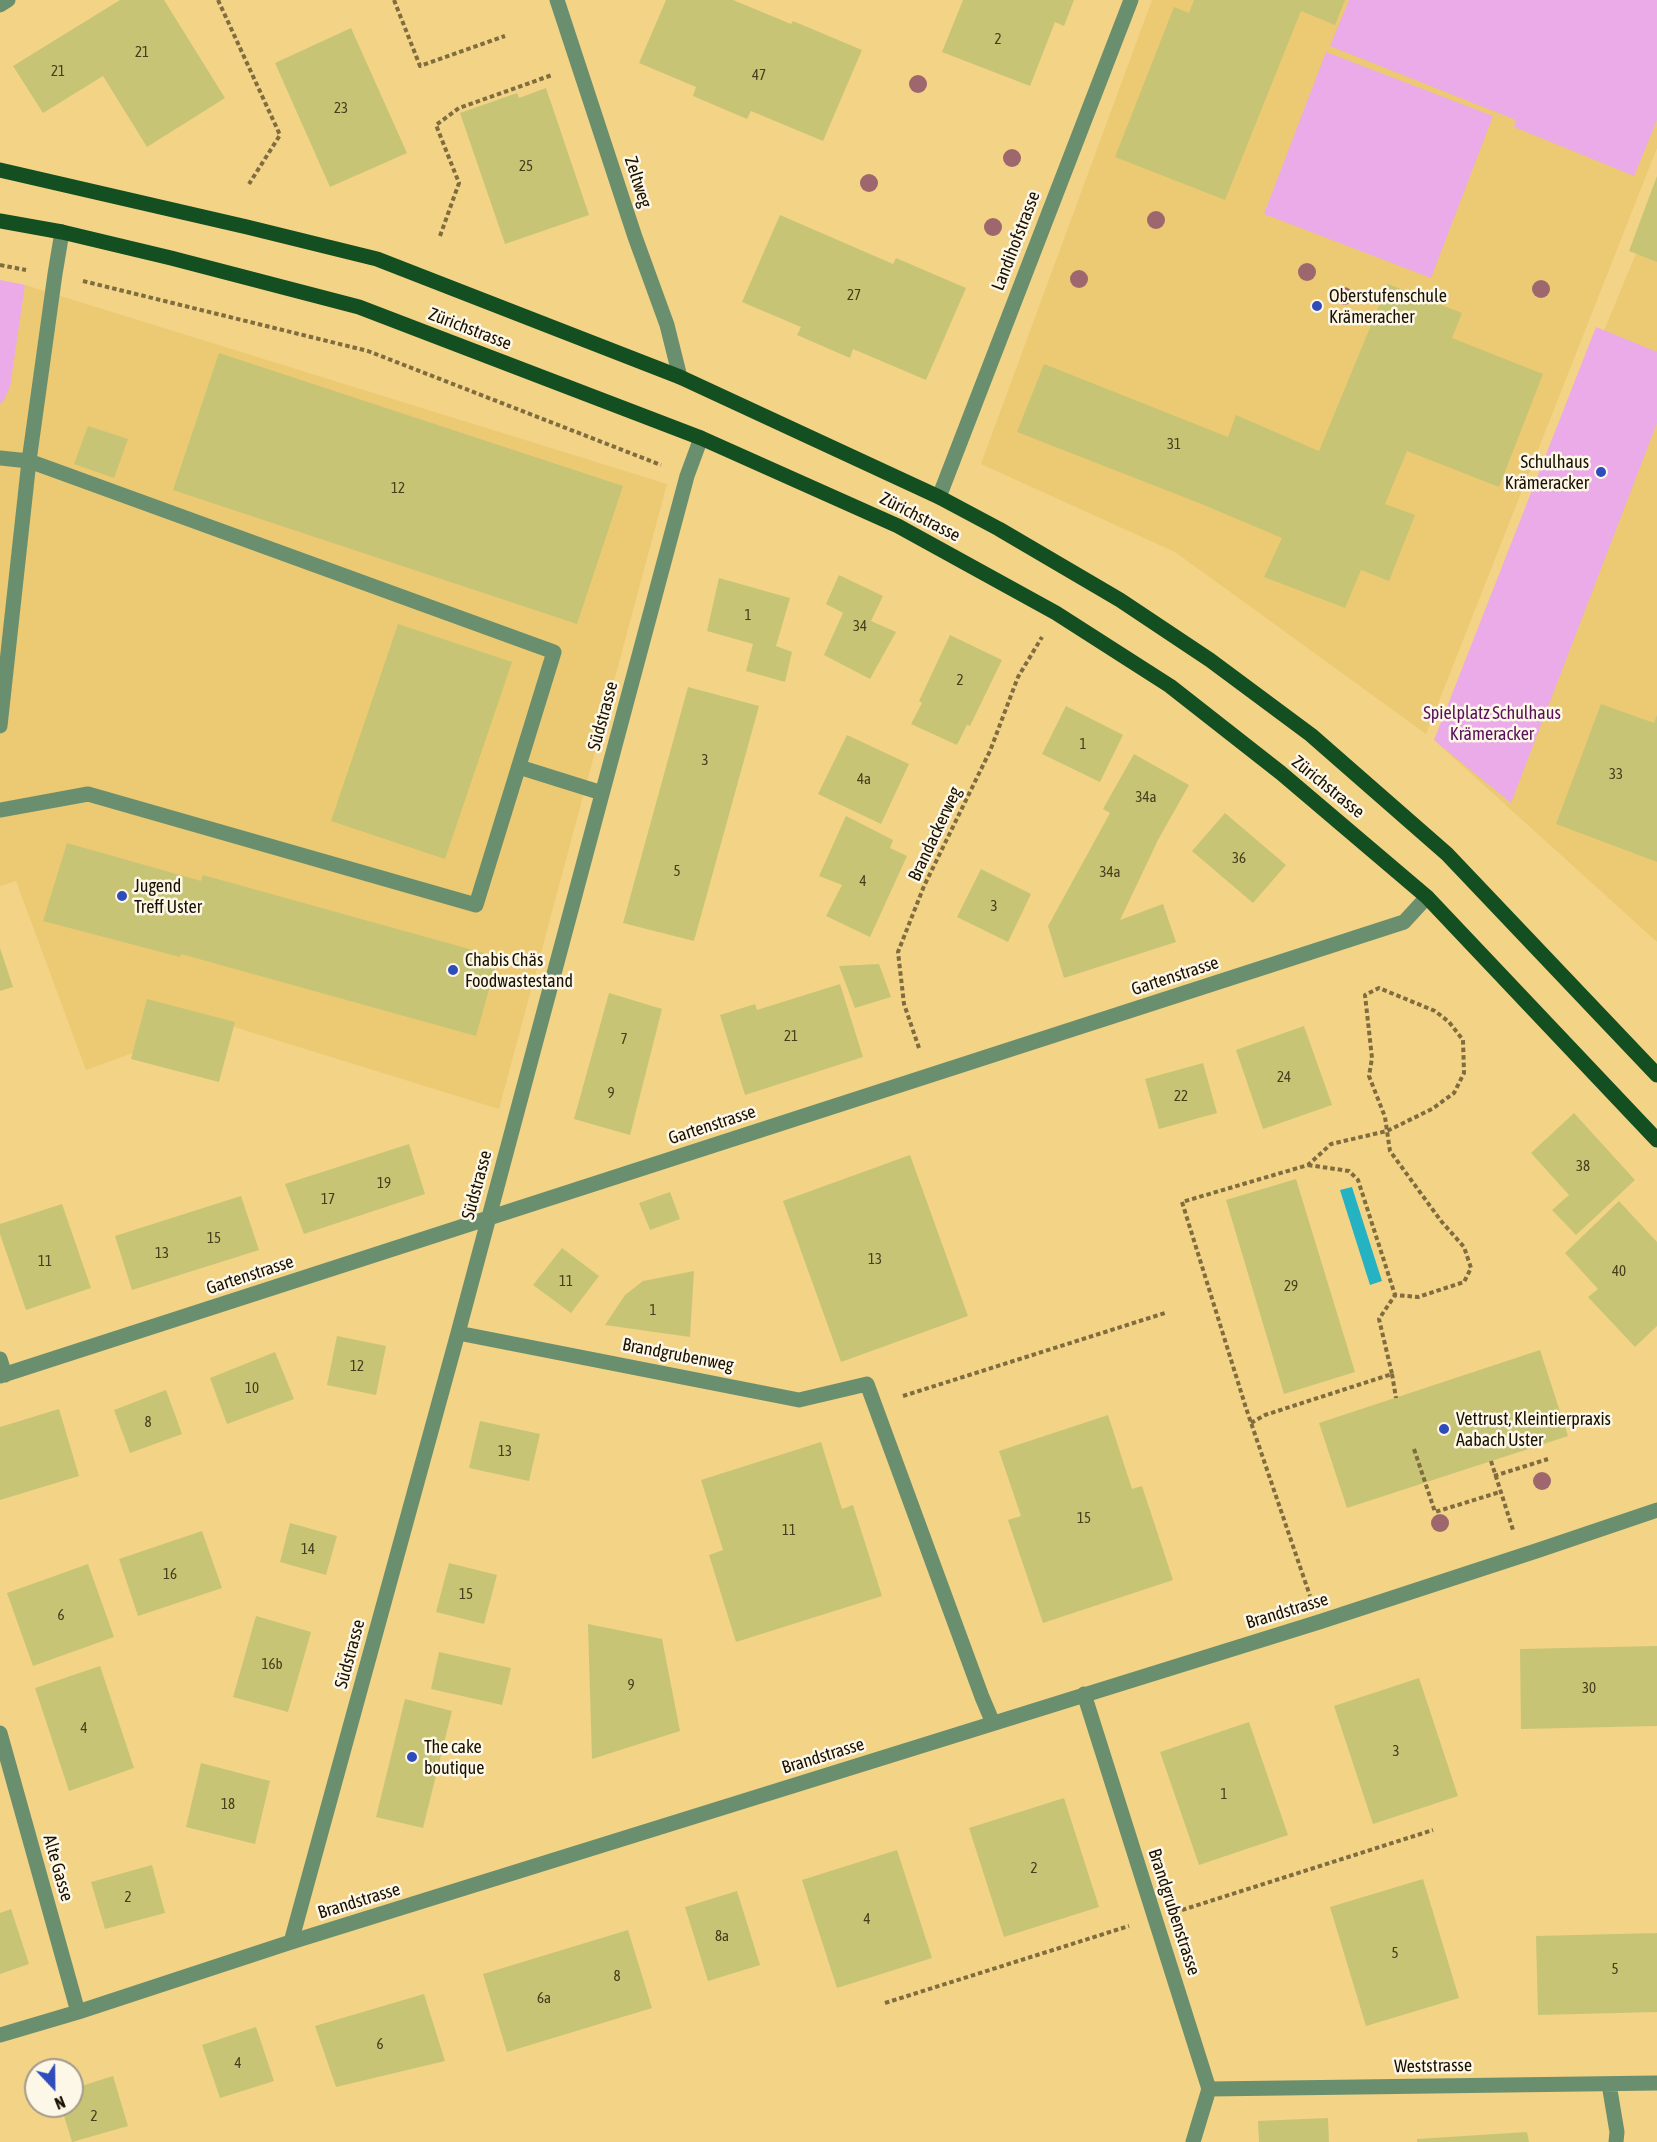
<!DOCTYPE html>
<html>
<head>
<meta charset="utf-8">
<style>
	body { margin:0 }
	#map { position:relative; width:1657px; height:2142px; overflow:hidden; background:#f3d386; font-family:"Asap Condensed",sans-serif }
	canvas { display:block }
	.north { position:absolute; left:24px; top:2058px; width:60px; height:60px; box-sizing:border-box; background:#fdf7e8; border:2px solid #a29b8b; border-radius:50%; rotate:158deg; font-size:16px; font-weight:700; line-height:24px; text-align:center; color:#1a1100 }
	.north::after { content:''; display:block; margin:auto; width:21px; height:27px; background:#2e4cbc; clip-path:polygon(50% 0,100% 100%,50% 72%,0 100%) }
</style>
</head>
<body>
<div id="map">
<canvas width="1657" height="2142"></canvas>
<div class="north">N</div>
</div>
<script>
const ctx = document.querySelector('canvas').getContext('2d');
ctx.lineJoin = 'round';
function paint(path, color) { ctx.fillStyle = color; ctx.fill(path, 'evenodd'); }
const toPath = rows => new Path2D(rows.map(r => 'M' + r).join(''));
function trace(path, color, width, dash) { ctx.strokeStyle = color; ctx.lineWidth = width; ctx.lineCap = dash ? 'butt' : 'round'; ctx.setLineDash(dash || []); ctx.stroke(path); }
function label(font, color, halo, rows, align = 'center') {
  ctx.font = font + ' "Asap Condensed",sans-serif'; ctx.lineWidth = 5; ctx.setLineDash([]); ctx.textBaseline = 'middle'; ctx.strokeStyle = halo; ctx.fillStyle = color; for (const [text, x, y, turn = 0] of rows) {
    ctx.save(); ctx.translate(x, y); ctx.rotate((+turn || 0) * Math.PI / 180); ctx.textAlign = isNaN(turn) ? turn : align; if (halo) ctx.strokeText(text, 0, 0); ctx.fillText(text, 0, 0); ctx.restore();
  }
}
paint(toPath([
	[1152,0,1657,0,1657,148,1426,734,1175,552,981,464],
	[1657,203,1657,942,1434,740],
	[0,280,25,285,667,484,499,1109,218,1022,86,1070,16,881,0,886]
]), '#ecc973');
paint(toPath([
	[1349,0,1657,0,1657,120,1634,176,1514,127,1516,120,1330,46],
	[1326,52,1493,116,1431,278,1264,214],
	[0,280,25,285,10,387,3,402,0,404],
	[1596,327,1657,352,1657,423,1511,803,1434,740]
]), '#ebabe9');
paint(toPath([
	[1352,1187,1382,1281,1370,1285,1340,1190]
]), '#25b3c4');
paint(toPath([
	[120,0,164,0,225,98,147,147,103,76,43,113,13,66],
	[666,0,733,0,791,24,793,21,862,50,823,141,751,111,747,119,693,96,696,87,639,63],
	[963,0,1074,0,1064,26,1055,22,1030,86,942,52],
	[1194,0,1345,0,1335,25,1301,11,1225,200,1115,157,1174,7,1189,13],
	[351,28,407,153,330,187,275,63],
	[546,88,589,215,505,244,460,113,517,93,519,98],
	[1657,176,1657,262,1629,251],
	[780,215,893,264,896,258,966,288,926,380,853,349,850,358,797,335,801,327,742,302],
	[1388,284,1462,313,1452,338,1543,374,1499,487,1407,451,1385,504,1415,515,1389,581,1361,570,1345,608,1264,577,1282,538,1199,503,1017,432,1044,364,1228,437,1236,415,1319,451],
	[219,353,623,486,577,624,173,490],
	[88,426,128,439,114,478,74,464],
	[839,575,883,596,871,621,896,632,870,679,824,655,843,613,826,604],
	[719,578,790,598,776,646,792,652,785,682,746,671,753,644,707,631],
	[398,624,512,662,445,859,331,821],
	[950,635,1002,660,970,726,967,725,957,745,911,724,922,703,919,701],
	[688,687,759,706,694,941,623,923],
	[1601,704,1654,723,1657,715,1657,862,1556,824],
	[1066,706,1123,735,1100,782,1042,754],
	[847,735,909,764,881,824,818,794],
	[1134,754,1189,785,1158,840,1120,920,1163,904,1176,942,1064,978,1048,926,1110,813,1103,809],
	[1225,813,1286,865,1253,903,1192,851],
	[846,816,893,840,890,848,907,856,870,937,826,916,842,885,819,876],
	[67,843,201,881,203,875,498,957,476,1036,181,954,180,957,43,921],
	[981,869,1031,894,1008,942,957,917],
	[0,948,13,987,0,991],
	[879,964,891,997,855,1008,839,966],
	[840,984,863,1057,745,1095,720,1015,755,1004,757,1010],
	[609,993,662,1009,630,1135,574,1119],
	[147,999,235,1022,219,1082,131,1059],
	[1304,1026,1332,1105,1263,1129,1236,1050],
	[1203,1063,1217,1113,1159,1129,1145,1079],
	[1574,1113,1635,1180,1576,1235,1552,1210,1569,1195,1531,1153],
	[409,1144,425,1194,304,1234,285,1184],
	[910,1155,968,1316,841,1362,783,1201],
	[1296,1179,1355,1372,1284,1394,1226,1200],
	[670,1192,680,1219,650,1230,639,1203],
	[241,1196,259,1250,132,1290,115,1236],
	[1619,1201,1657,1242,1657,1326,1635,1347,1588,1297,1598,1289,1565,1253],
	[62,1204,91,1288,26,1310,0,1234,0,1224],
	[562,1248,599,1276,571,1313,533,1285],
	[694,1271,690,1337,605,1325,625,1295,643,1281],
	[337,1336,386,1346,376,1395,327,1385],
	[1540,1350,1568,1436,1347,1508,1319,1423],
	[275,1352,294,1399,227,1424,210,1378],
	[166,1390,182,1434,130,1453,114,1410],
	[59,1409,79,1476,0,1500,0,1427],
	[1108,1415,1132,1489,1142,1486,1173,1580,1043,1623,1008,1520,1021,1516,999,1451],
	[480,1421,540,1434,529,1481,469,1468],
	[821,1442,842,1509,853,1505,882,1596,736,1642,709,1555,723,1550,701,1480],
	[290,1523,337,1536,326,1575,280,1562],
	[202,1531,222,1588,138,1616,119,1559],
	[449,1563,497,1575,484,1624,436,1612],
	[88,1564,114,1637,33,1666,7,1593],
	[256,1616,311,1632,288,1712,233,1697],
	[588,1624,662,1639,680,1731,592,1759],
	[1657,1646,1657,1726,1521,1729,1520,1649],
	[439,1652,511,1668,502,1705,431,1689],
	[100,1666,134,1768,69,1791,35,1688],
	[1419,1678,1458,1796,1373,1824,1334,1706],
	[405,1699,452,1711,423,1828,376,1817],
	[1249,1722,1288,1835,1199,1865,1160,1752],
	[201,1763,270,1781,255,1844,186,1827],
	[1064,1798,1099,1907,1004,1937,969,1828],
	[897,1850,932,1958,837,1988,802,1880],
	[152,1865,165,1913,105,1929,91,1882],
	[1423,1879,1459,1998,1366,2026,1330,1907],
	[737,1891,760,1965,708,1981,685,1907],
	[11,1909,29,1964,0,1974,0,1913],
	[628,1930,652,2008,507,2052,483,1974],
	[1657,1933,1657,2012,1538,2015,1536,1936],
	[424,1994,445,2061,336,2087,315,2026],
	[256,2027,274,2081,220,2098,202,2045],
	[113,2076,128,2126,72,2142,61,2106,72,2106,72,2089],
	[1328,2118,1329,2142,1259,2142,1258,2121],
	[1527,2132,1529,2142,1417,2142,1417,2139]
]), '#c7c575');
trace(toPath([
	[218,0,280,135,249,184],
	[394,0,420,66,505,36],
	[440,236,459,183,436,125,459,108,552,75],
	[0,265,26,270],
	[83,281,368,351,661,465],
	[919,1048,904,1004,898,952,924,886,990,751,1018,677,1042,637],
	[1308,1165,1349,1171,1358,1180,1395,1295,1418,1297,1464,1282,1471,1268,1464,1247,1441,1221,1390,1151,1387,1131,1385,1117,1369,1076,1372,1058,1365,995,1379,988,1435,1011,1449,1022,1463,1040,1464,1073,1454,1093,1432,1109,1387,1131,1331,1144,1308,1165,1182,1202,1246,1408,1310,1596],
	[1392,1374,1396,1398],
	[903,1396,1165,1313],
	[1251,1423,1265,1415,1392,1374,1379,1319,1395,1295],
	[1414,1449,1435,1512,1500,1492],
	[1491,1461,1513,1530],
	[1494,1476,1548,1459],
	[1182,1910,1433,1830],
	[885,2003,1129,1926]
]), '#7f6c3f', 4, [4.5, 3]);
trace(toPath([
	[557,0,635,237,667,325,680,377],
	[0,5,8,0],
	[0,458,29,461,554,652,476,905,88,794,0,810],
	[939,497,1131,0],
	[0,726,29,461,55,274,62,232],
	[519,767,602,793],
	[458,1333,799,1400,867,1384,982,1697,993,1723],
	[0,1359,5,1375],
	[0,1376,1404,922,1427,897],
	[1084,1694,1209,2089,1193,2142],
	[0,1733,78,2012],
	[291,1942,458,1333,687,476,701,438],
	[0,2035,78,2012,291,1942,1319,1622,1539,1550,1657,1510],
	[1609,2084,1617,2132,1616,2142],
	[1209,2089,1657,2083]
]), '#6a8f6e', 15);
trace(toPath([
	[0,170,247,227,377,259,680,377,939,497,999,529,1120,600,1210,660,1311,735,1447,854,1657,1075],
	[0,221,62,232,171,258,359,307,701,438,898,526,1056,613,1170,686,1281,773,1427,897,1657,1140]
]), '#134f21', 15);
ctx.fillStyle = '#9e676e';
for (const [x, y] of [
	[918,84],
	[1012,158],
	[869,183],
	[1156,220],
	[993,227],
	[1307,272],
	[1079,279],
	[1541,289],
	[1344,296],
	[1542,1481],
	[1440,1523]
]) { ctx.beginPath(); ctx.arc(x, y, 9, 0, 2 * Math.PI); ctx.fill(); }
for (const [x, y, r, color] of [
	[1317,306,6,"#2e4cbc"],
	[1601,472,6,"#2e4cbc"],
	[122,896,6,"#2e4cbc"],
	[453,970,6,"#2e4cbc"],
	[1444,1429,6,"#2e4cbc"],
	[412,1757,6,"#2e4cbc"]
]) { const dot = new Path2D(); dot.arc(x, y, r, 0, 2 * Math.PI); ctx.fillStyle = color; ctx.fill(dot); trace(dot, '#fdf7e8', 2); }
label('15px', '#453e1d', null, [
	["2",998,39],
	["21",142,52],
	["21",58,71],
	["47",759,75],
	["23",341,108],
	["25",526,166],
	["27",854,295],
	["31",1174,444],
	["12",398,488],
	["1",748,615],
	["34",860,626],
	["2",960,680],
	["1",1083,744],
	["3",705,760],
	["33",1616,774],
	["4a",864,779],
	["34a",1146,797],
	["36",1239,858],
	["5",677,871],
	["34a",1110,872],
	["4",863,881],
	["3",994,906],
	["21",791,1036],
	["7",624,1039],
	["24",1284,1077],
	["9",611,1093],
	["22",1181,1096],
	["38",1583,1166],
	["19",384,1183],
	["17",328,1199],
	["15",214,1238],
	["13",162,1253],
	["13",875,1259],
	["11",45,1261],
	["40",1619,1271],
	["11",566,1281],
	["29",1291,1286],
	["1",653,1310],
	["12",357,1366],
	["10",252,1388],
	["8",148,1422],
	["13",505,1451],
	["15",1084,1518],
	["11",789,1530],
	["14",308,1549],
	["16",170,1574],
	["15",466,1594],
	["6",61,1615],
	["16b",272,1664],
	["9",631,1685],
	["30",1589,1688],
	["4",84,1728],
	["3",1396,1751],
	["1",1224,1794],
	["18",228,1804],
	["2",1034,1868],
	["2",128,1897],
	["4",867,1919],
	["8a",722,1936],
	["5",1395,1953],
	["5",1615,1969],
	["8",617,1976],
	["6a",544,1998],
	["6",380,2044],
	["4",238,2063],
	["2",94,2116]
]);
label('18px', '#1a1100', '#fdf7e8', [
	["Zeltweg",638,182,72],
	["Landihofstrasse",1016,241,-69],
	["Zürichstrasse",470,329,21],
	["Zürichstrasse",920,517,27],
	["Südstrasse",603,716,-75],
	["Zürichstrasse",1328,787,39],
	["Brandackerweg",935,834,-65],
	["Gartenstrasse",1175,976,-18],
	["Gartenstrasse",712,1125,-18],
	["Südstrasse",477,1185,-75],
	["Gartenstrasse",250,1275,-18],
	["Brandgrubenweg",678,1355,11],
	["Brandstrasse",1287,1611,-17],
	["Südstrasse",350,1654,-75],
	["Brandstrasse",823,1756,-17],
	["Alte Gasse",58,1868,74],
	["Brandstrasse",359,1901,-17],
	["Brandgrubenstrasse",1174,1912,72],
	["Weststrasse",1433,2066,-1]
]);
label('18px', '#1a1100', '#fdf7e8', [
	["Oberstufenschule",1329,296],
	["Krämeracher",1329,317],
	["Schulhaus",1589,462,"right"],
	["Krämeracker",1589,483,"right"],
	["Jugend",134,886],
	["Treff Uster",134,907],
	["Chabis Chäs",465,960],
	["Foodwastestand",465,981],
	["Vettrust, Kleintierpraxis",1456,1419],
	["Aabach Uster",1456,1440],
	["The cake",424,1747],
	["boutique",424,1768]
], 'left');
label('18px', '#590f5a', '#fdf7e8', [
	["Spielplatz Schulhaus",1492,713],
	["Krämeracker",1492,734]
]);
</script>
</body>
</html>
